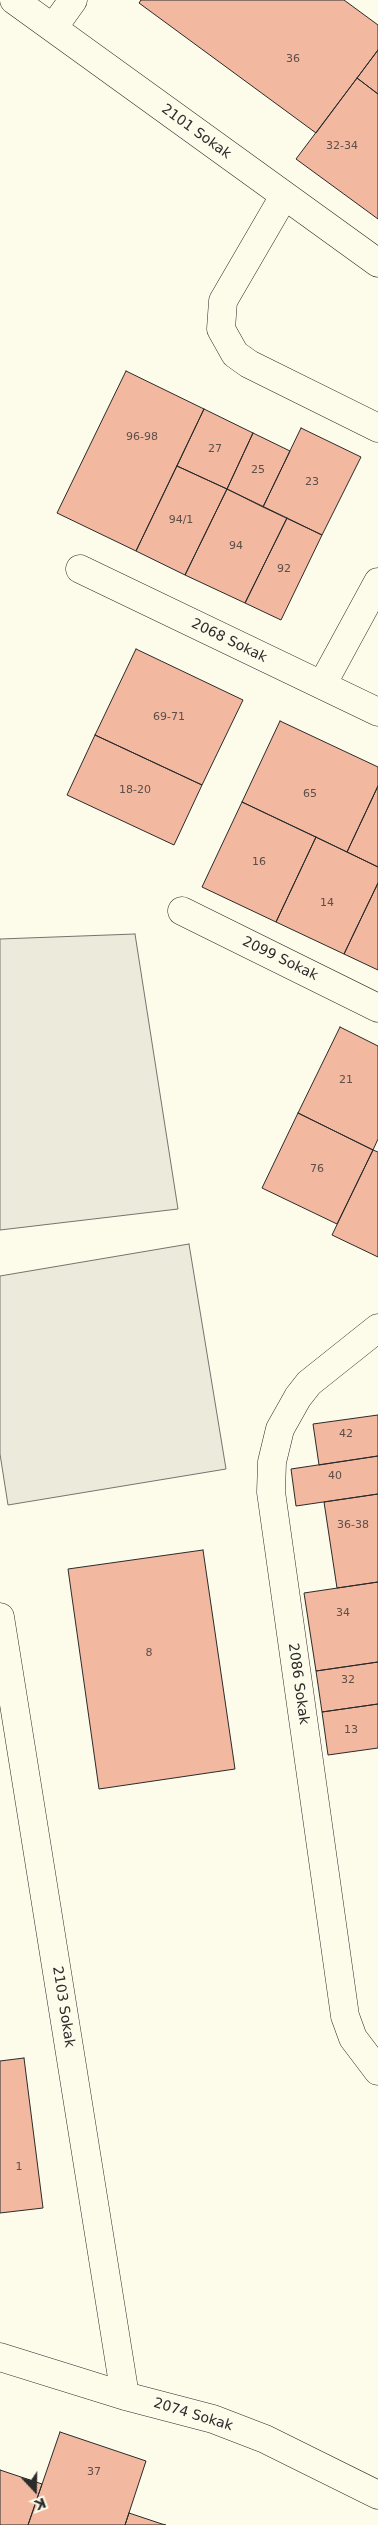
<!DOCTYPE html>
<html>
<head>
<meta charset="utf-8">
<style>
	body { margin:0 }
	#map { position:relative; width:378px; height:2525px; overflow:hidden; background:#fdfbea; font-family:"DejaVu Sans",sans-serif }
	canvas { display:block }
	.north { position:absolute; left:10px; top:2465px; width:50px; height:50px; -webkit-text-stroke:4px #fdfbea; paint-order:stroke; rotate:159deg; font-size:14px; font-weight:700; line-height:20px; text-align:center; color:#2b2b2b }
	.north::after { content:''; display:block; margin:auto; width:18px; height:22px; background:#2b2b2b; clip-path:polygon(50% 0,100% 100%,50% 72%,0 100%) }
</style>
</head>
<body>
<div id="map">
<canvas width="378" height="2525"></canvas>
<div class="north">K</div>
</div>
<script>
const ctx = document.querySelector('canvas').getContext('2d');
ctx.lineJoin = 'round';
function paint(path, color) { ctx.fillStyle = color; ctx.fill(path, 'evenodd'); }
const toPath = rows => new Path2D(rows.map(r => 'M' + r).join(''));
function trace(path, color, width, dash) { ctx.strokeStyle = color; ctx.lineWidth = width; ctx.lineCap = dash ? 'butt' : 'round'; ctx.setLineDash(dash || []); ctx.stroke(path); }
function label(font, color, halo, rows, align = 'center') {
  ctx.font = font + ' "DejaVu Sans",sans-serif'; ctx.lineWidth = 4; ctx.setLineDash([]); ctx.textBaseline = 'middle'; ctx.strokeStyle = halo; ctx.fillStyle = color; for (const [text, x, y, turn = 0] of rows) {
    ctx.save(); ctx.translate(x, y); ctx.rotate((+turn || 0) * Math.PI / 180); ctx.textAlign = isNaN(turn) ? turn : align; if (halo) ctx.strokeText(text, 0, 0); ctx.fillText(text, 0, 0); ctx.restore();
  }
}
const green = toPath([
	[135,934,178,1209,0,1230,0,939,135,934],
	[189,1244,226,1469,8,1505,0,1454,0,1276,189,1244]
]);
paint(green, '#ecebdb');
trace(green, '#74746e', 1);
const building = toPath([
	[141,0,344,0,378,25,378,50,316,133,139,3,141,0],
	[378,50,378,94,357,78,378,50],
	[357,78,378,94,378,219,296,159,357,78],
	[126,371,204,409,136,551,57,513,126,371],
	[204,409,253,433,227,489,177,466,204,409],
	[301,428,361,457,322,535,263,507,301,428],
	[253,433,290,451,263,507,227,489,253,433],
	[177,466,227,489,185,575,136,551,177,466],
	[227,489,287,518,245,603,185,575,227,489],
	[287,518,322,535,281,620,245,603,287,518],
	[136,649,243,700,202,785,95,735,136,649],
	[280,721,378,767,378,786,347,852,242,802,280,721],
	[95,735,202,785,174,845,67,795,95,735],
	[378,786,378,867,347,852,378,786],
	[242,802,316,837,276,922,202,887,242,802],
	[316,837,378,867,378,883,344,954,276,922,316,837],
	[378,883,378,970,344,954,378,883],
	[340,1027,378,1046,378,1139,373,1150,298,1113,340,1027],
	[298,1113,373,1150,337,1224,262,1188,298,1113],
	[373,1150,378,1152,378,1257,332,1235,373,1150],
	[378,1415,378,1456,319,1465,313,1424,378,1415],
	[378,1456,378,1494,296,1506,291,1469,378,1456],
	[378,1494,378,1582,337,1588,324,1502,378,1494],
	[203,1550,235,1769,99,1789,68,1569,203,1550],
	[378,1582,378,1662,316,1671,304,1593,378,1582],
	[378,1662,378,1704,322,1712,316,1671,378,1662],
	[378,1704,378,1748,328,1755,322,1712,378,1704],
	[24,2058,43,2208,0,2213,0,2061,24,2058],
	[60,2432,146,2461,125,2525,28,2525,60,2432],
	[0,2470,42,2484,28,2525,0,2525,0,2470],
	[129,2513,162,2524,166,2525,125,2525,129,2513]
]);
paint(building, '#f2b8a0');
trace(building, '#2b2b2b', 1);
const minor = toPath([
	[14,0,378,263],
	[53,28,73,0],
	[284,196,223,301,221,329,235,354,249,364,378,428],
	[80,569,378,712],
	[322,685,378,582],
	[182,911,378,1008],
	[378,1328,309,1383,298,1397,280,1429,272,1462,271,1492,345,2016,353,2038,378,2071],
	[0,1617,125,2396],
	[0,2357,125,2396,213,2419,265,2439,378,2495]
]);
trace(minor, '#2b2b2b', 29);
trace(minor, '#fdfbea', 28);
label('11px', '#5d4e48', null, [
	["36",293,59],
	["32-34",342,146],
	["96-98",142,437],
	["27",215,449],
	["25",258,470],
	["23",312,482],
	["94/1",181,520],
	["94",236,546],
	["92",284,569],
	["69-71",169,717],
	["18-20",135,790],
	["65",310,794],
	["16",259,862],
	["14",327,903],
	["21",346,1080],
	["76",317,1169],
	["42",346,1434],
	["40",335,1476],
	["36-38",353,1525],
	["34",343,1613],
	["8",149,1653],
	["32",348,1680],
	["13",351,1730],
	["1",19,2167],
	["37",94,2472]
]);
label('14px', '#2b2b2b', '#fdfbea', [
	["2101 Sokak",196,132,36],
	["2068 Sokak",229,641,26],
	["2099 Sokak",280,959,26],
	["2086 Sokak",298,1684,82],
	["2103 Sokak",63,2007,81],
	["2074 Sokak",193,2415,17]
]);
</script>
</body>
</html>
